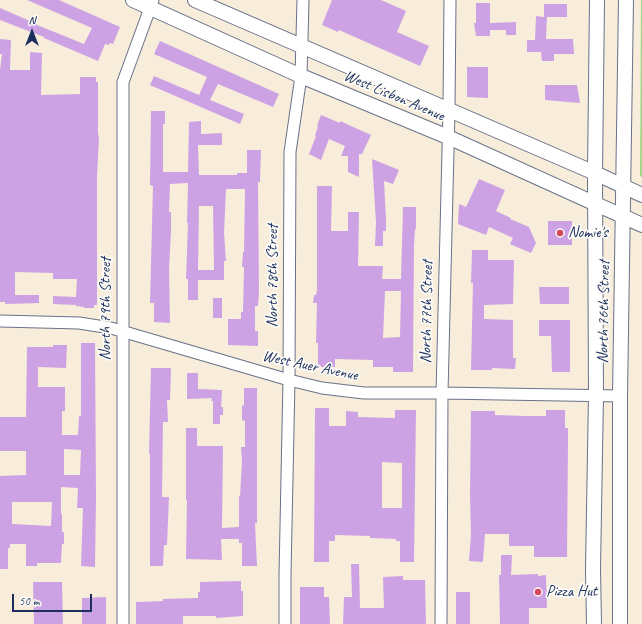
<!DOCTYPE html>
<html>
<head>
<meta charset="utf-8">
<style>
	body { margin:0 }
	#map { position:relative; width:642px; height:624px; overflow:hidden; background:#f7edda; font-family:Caveat,sans-serif }
	canvas { display:block }
	.north { position:absolute; left:12px; top:12px; width:40px; height:40px; -webkit-text-stroke:3px #fdfcf7; paint-order:stroke; rotate:0deg; font-size:11px; font-weight:700; line-height:16px; text-align:center; color:#1b2f5e }
	.north::after { content:''; display:block; margin:auto; width:14px; height:18px; background:#1b2f5e; clip-path:polygon(50% 0,100% 100%,50% 72%,0 100%) }
	.scale { position:absolute; left:12px; top:594px; width:80px; height:18px; box-sizing:border-box; border:2px solid #1b2f5e; border-top:0; padding-left:5px; font-size:12px; line-height:14px; white-space:nowrap; color:#1b2f5e; -webkit-text-stroke:3px #fdfcf7; paint-order:stroke }
</style>
</head>
<body>
<div id="map">
<canvas width="642" height="624"></canvas>
<div class="north">N</div>
<div class="scale">50 m</div>
</div>
<script>
const ctx = document.querySelector('canvas').getContext('2d');
ctx.lineJoin = 'round';
function paint(path, color) { ctx.fillStyle = color; ctx.fill(path, 'evenodd'); }
const toPath = rows => new Path2D(rows.map(r => 'M' + r).join(''));
function trace(path, color, width, dash) { ctx.strokeStyle = color; ctx.lineWidth = width; ctx.lineCap = dash ? 'butt' : 'round'; ctx.setLineDash(dash || []); ctx.stroke(path); }
function label(font, color, halo, rows, align = 'center') {
  ctx.font = font + ' Caveat,sans-serif'; ctx.lineWidth = 3.5; ctx.setLineDash([]); ctx.textBaseline = 'middle'; ctx.strokeStyle = halo; ctx.fillStyle = color; for (const [text, x, y, turn = 0] of rows) {
    ctx.save(); ctx.translate(x, y); ctx.rotate((+turn || 0) * Math.PI / 180); ctx.textAlign = isNaN(turn) ? turn : align; if (halo) ctx.strokeText(text, 0, 0); ctx.fillText(text, 0, 0); ctx.restore();
  }
}
paint(toPath([
	[641,0,642,0,642,177,640,176]
]), '#a3d787');
paint(toPath([
	[27,0,59,0,120,27,113,44,110,43,109,45,105,44,98,61,44,38,44,37,0,20,0,8,37,24,37,25,84,44,92,28],
	[332,0,381,0,406,11,397,32,429,46,420,66,339,30,338,32,322,25],
	[476,3,490,3,490,23,516,22,516,35,506,35,506,30,490,30,490,36,476,36,474,23,476,23],
	[544,4,567,4,567,17,547,17,546,39,573,39,574,54,554,54,554,61,542,61,541,52,527,52,527,40,535,40,536,16,544,17],
	[0,39,11,40,10,70,30,70,30,52,42,53,41,95,80,94,80,77,96,77,96,82,98,82,98,133,99,138,97,178,97,305,94,305,94,308,84,308,84,307,76,306,76,305,53,304,53,296,76,297,77,279,53,279,53,273,15,272,15,295,39,295,39,303,5,304,5,302,0,302,0,70,2,54,0,54],
	[160,41,279,94,273,107,218,84,210,100,244,114,240,124,150,85,154,76,199,95,207,77,154,54],
	[467,67,488,67,488,98,467,97],
	[545,85,577,85,580,103,545,100],
	[151,111,165,111,165,124,163,124,163,172,188,172,189,122,201,121,201,134,222,133,222,145,198,145,199,175,237,175,237,173,247,173,247,150,261,150,260,182,258,182,259,292,258,306,255,306,255,331,258,331,258,346,228,345,228,319,241,319,241,312,243,312,244,267,242,267,243,252,244,252,245,189,226,189,224,233,226,261,224,261,224,280,198,280,198,300,188,300,188,279,186,279,188,223,187,223,188,183,170,184,169,212,171,212,171,231,169,269,170,323,154,322,154,303,150,303,153,186,150,185],
	[199,206,213,206,214,270,198,270],
	[321,115,340,123,340,121,371,135,362,154,359,154,359,177,348,172,348,156,341,156,345,146,329,139,321,160,309,154,316,136,315,135,318,127,317,126],
	[372,159,399,170,393,184,384,181,386,220,386,231,383,231,383,246,375,246,376,223],
	[479,179,505,190,496,211,511,218,510,219,529,227,536,243,531,253,510,244,513,238,489,227,486,235,458,224,459,204,466,207],
	[317,186,332,186,331,231,348,231,348,212,359,212,358,266,383,266,382,279,401,279,403,207,416,207,416,229,415,229,414,245,413,372,393,372,393,367,373,367,373,360,335,359,335,367,318,367,318,343,316,343,317,303,313,303,314,295,316,295,317,290],
	[385,291,401,291,400,337,383,338],
	[548,221,572,221,572,245,548,245],
	[472,250,488,250,488,260,514,260,513,304,484,305,484,319,513,320,513,358,516,358,515,369,492,368,492,370,471,370,473,283,471,283],
	[539,287,569,287,569,304,540,304],
	[213,298,222,298,222,318,213,318],
	[539,320,570,320,570,372,552,372,551,336,539,336],
	[81,343,95,343,96,497,95,567,81,566,83,508,77,508,78,488,61,487,61,514,62,514,62,532,64,532,64,544,62,544,61,563,37,563,37,566,26,566,26,544,10,544,10,548,8,548,8,569,0,569,0,476,26,475,26,451,0,451,0,417,26,417,27,347,53,347,53,345,67,345,66,368,38,367,38,387,65,387,65,411,62,411,62,435,78,435,79,416,81,416],
	[64,449,81,450,80,475,64,475],
	[12,502,52,502,51,526,12,524],
	[151,368,171,368,170,400,167,400,168,422,163,422,162,497,169,497,167,545,164,545,163,566,150,566,150,454,149,454],
	[187,373,198,373,198,389,222,390,221,407,223,407,223,415,220,415,220,424,213,424,213,401,211,401,212,398,187,399],
	[244,388,257,388,257,523,255,523,257,566,242,566,242,543,239,543,239,539,221,539,222,560,186,559,187,500,186,500,186,428,197,428,197,446,223,446,222,528,239,527,239,496,240,496,242,461,241,447,245,447,245,421,242,420,242,405,244,406],
	[315,408,329,408,329,426,346,426,346,411,358,412,358,417,395,418,395,410,416,410,414,562,400,562,400,541,396,541,396,539,370,538,370,536,335,535,335,541,329,541,329,562,314,562],
	[382,462,402,463,402,508,382,508],
	[546,410,565,410,565,428,568,428,568,442,567,557,534,557,534,546,509,546,509,534,485,534,483,561,482,562,469,561,471,535,470,496,471,411,495,411,495,415,525,416,546,416],
	[501,555,512,555,511,575,538,574,538,576,546,575,547,608,529,608,529,624,500,624,499,575,501,575],
	[351,564,359,564,360,608,384,608,383,577,403,576,403,580,425,580,426,624,343,624,344,597,352,597],
	[241,581,241,591,243,591,243,616,216,618,216,616,183,616,183,624,136,624,136,602,163,601,163,599,198,598,198,592,200,592,200,582],
	[33,582,62,582,63,624,34,624],
	[300,587,324,587,324,597,329,597,330,624,300,624],
	[456,592,470,592,470,624,456,624],
	[106,597,106,624,82,624,82,598]
]), '#cda2e4');
const minor = toPath([
	[0,321,79,323,111,328,289,380,322,388,364,393,442,393,620,396],
	[123,624,123,82,153,0],
	[285,624,285,575,289,380,290,152,301,76,303,0],
	[441,624,442,393,449,110,450,0]
]);
const major = toPath([
	[133,0,301,76,448,137,642,225],
	[195,0,595,173,642,195],
	[594,624,593,569,596,395,595,173,597,0],
	[620,624,620,396,626,0]
]);
trace(minor, '#687289', 13);
trace(major, '#687289', 16);
trace(minor, '#fff', 11);
trace(major, '#fff', 14);
for (const [x, y, r, color] of [
	[560,233,4,"#d1495b"],
	[538,592,4,"#d1495b"]
]) { const dot = new Path2D(); dot.arc(x, y, r, 0, 2 * Math.PI); ctx.fillStyle = color; ctx.fill(dot); trace(dot, '#fdfcf7', 1.5); }
label('16px', '#1b2f5e', '#fdfcf7', [
	["West Lisbon Avenue",394,96,23],
	["North 78th Street",273,276,-90],
	["North 79th Street",106,309,-90],
	["North 77th Street",427,312,-89],
	["North 76th Street",604,312,-89],
	["West Auer Avenue",310,366,12]
]);
label('16px', '#1b2f5e', '#fdfcf7', [
	["Nomie's",568,233],
	["Pizza Hut",546,592]
], 'left');
</script>
</body>
</html>
